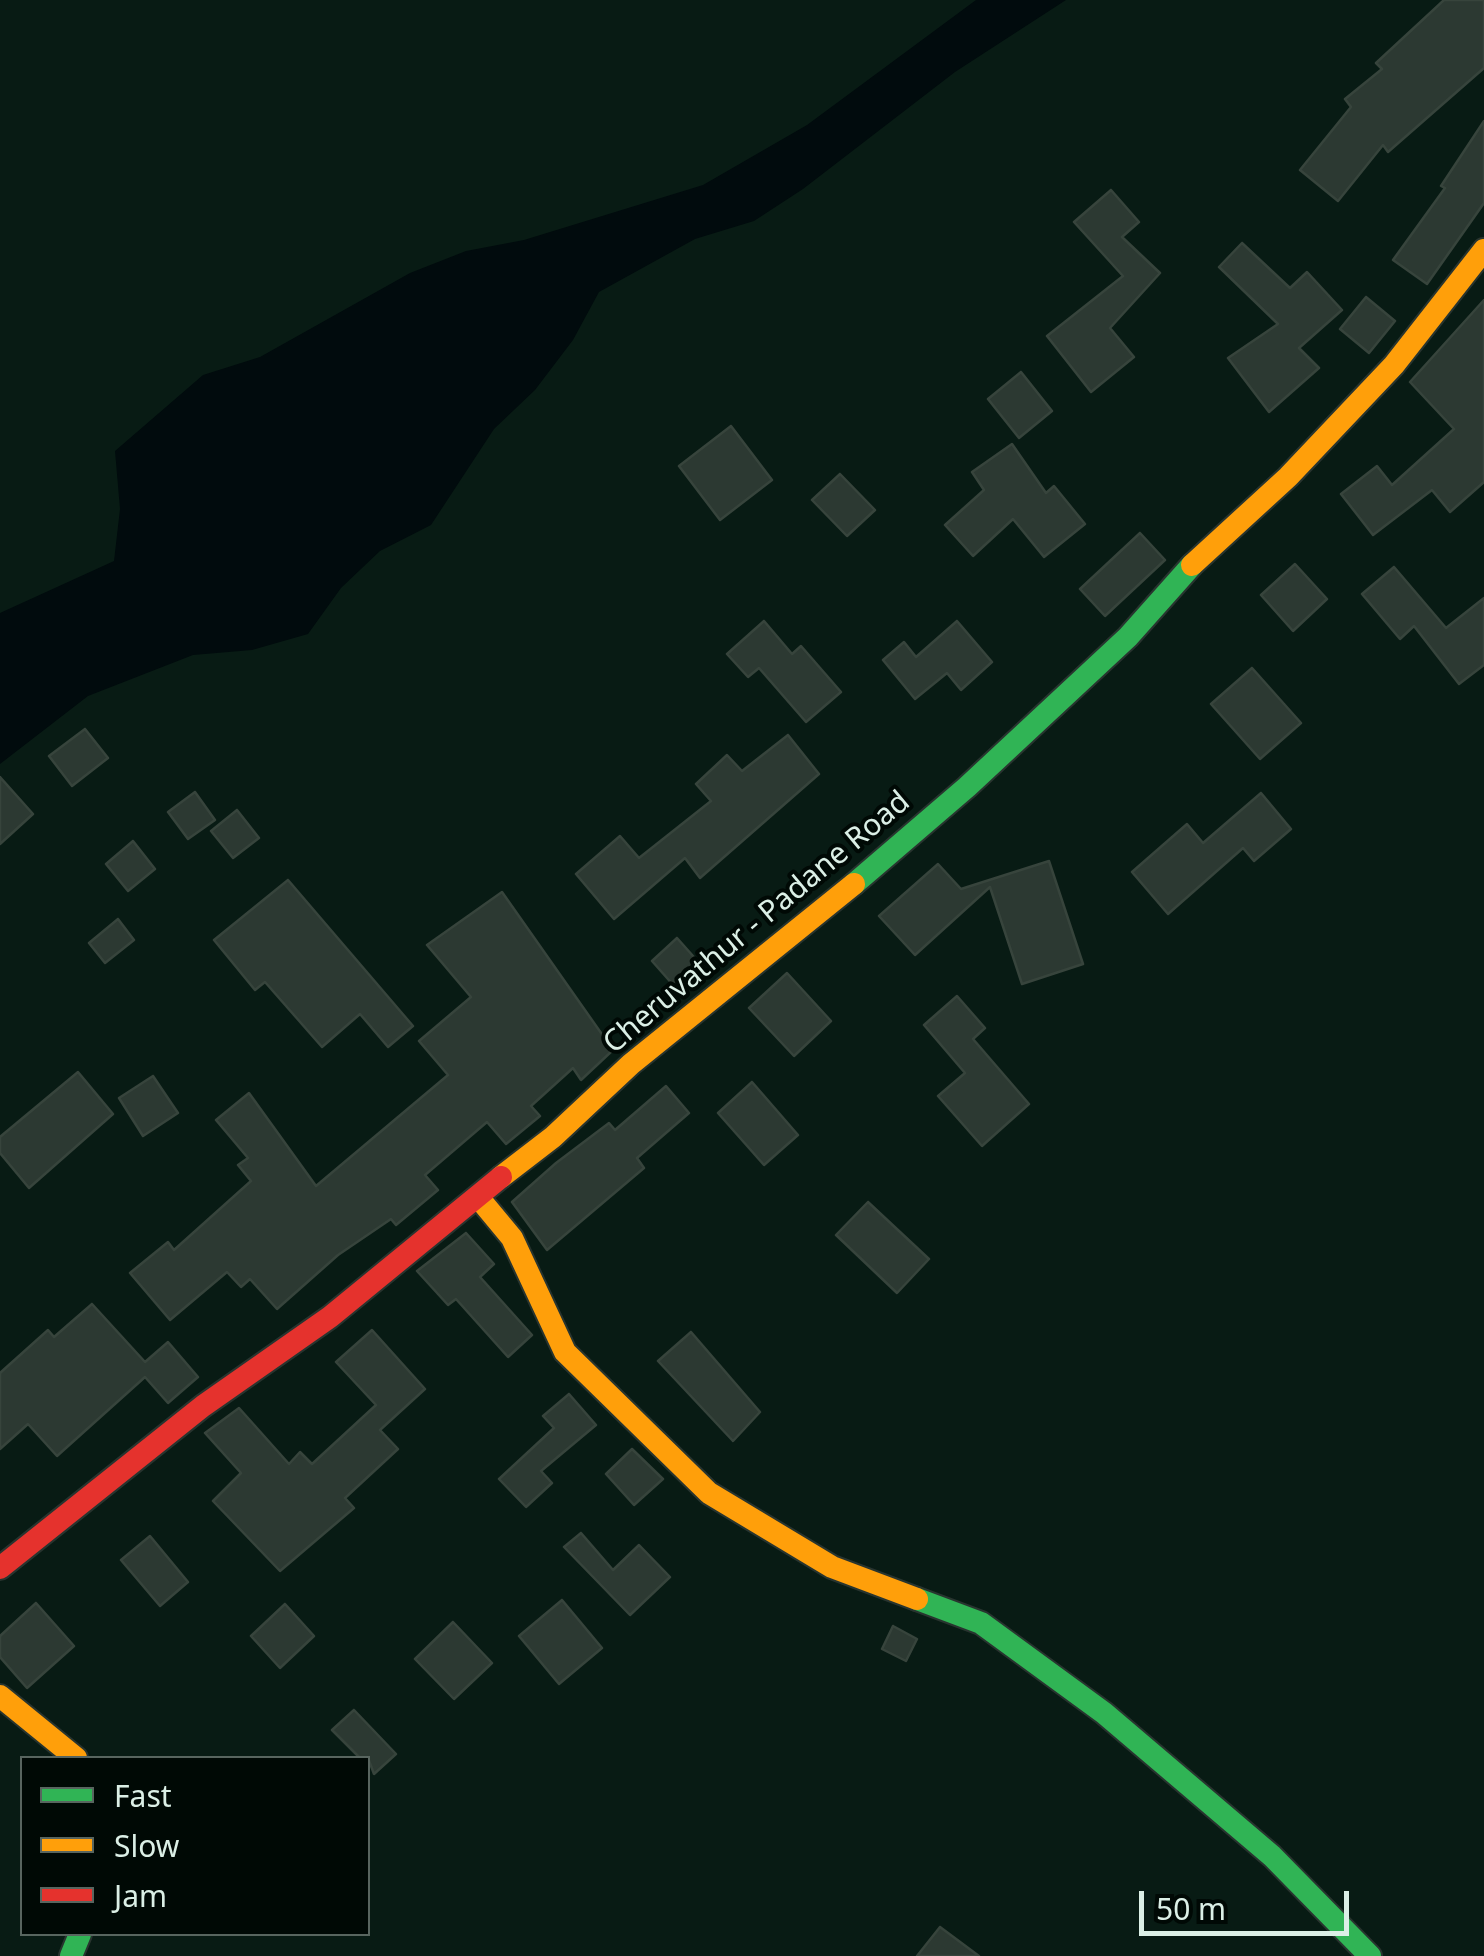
<!DOCTYPE html>
<html>
<head>
<meta charset="utf-8">
<style>
	body { margin:0 }
	#map { position:relative; width:1484px; height:1956px; overflow:hidden; background:#081b14; font-family:"Noto Sans",sans-serif }
	canvas { display:block }
	.legend { position:absolute; left:20px; top:1756px; width:350px; height:180px; box-sizing:border-box; background:#000905; border:2px solid #58655f; margin:0; padding:12px 18px; list-style:none; font-size:30px; color:#dbefe6 }
	.legend li { display:flex; align-items:center; gap:20px; height:50px }
	.legend b { width:50px; border:2px solid #58655f }
	.scale { position:absolute; left:1139px; top:1891px; width:210px; height:45px; box-sizing:border-box; border:5px solid #dbefe6; border-top:0; padding-left:12px; font-size:30px; line-height:35px; white-space:nowrap; color:#dbefe6; -webkit-text-stroke:8px #000905; paint-order:stroke }
</style>
</head>
<body>
<div id="map">
<canvas width="1484" height="1956"></canvas>
<ul class="legend">
<li><b style="height:12px;background:#30b455"></b>Fast</li>
<li><b style="height:12px;background:#ff9f0a"></b>Slow</li>
<li><b style="height:12px;background:#e5322d"></b>Jam</li>
</ul>
<div class="scale">50 m</div>
</div>
<script>
const ctx = document.querySelector('canvas').getContext('2d');
ctx.lineJoin = 'round';
function paint(path, color) { ctx.fillStyle = color; ctx.fill(path, 'evenodd'); }
const toPath = rows => new Path2D(rows.map(r => 'M' + r).join(''));
function trace(path, color, width, dash) { ctx.strokeStyle = color; ctx.lineWidth = width; ctx.lineCap = dash ? 'butt' : 'round'; ctx.setLineDash(dash || []); ctx.stroke(path); }
function label(font, color, halo, rows, align = 'center') {
  ctx.font = font + ' "Noto Sans",sans-serif'; ctx.lineWidth = 8; ctx.setLineDash([]); ctx.textBaseline = 'middle'; ctx.strokeStyle = halo; ctx.fillStyle = color; for (const [text, x, y, turn = 0] of rows) {
    ctx.save(); ctx.translate(x, y); ctx.rotate((+turn || 0) * Math.PI / 180); ctx.textAlign = isNaN(turn) ? turn : align; if (halo) ctx.strokeText(text, 0, 0); ctx.fillText(text, 0, 0); ctx.restore();
  }
}
paint(toPath([
	[976,0,1066,0,955,72,803,189,754,221,695,239,599,292,573,340,535,390,494,429,431,525,380,551,341,588,308,634,252,650,193,655,88,696,0,764,0,613,114,561,120,509,115,451,203,375,260,357,410,273,466,251,524,240,703,185,807,125]
]), '#010b0d');
const building = toPath([
	[1444,0,1484,0,1484,68,1388,152,1383,145,1338,201,1300,170,1351,107,1345,99,1382,69,1376,63,1444,0],
	[1484,121,1484,203,1427,284,1393,260,1445,188,1441,186,1484,121],
	[1111,190,1139,222,1122,237,1160,273,1110,328,1134,357,1091,392,1047,336,1123,276,1074,222,1111,190],
	[1242,243,1290,288,1307,272,1342,310,1299,348,1319,368,1269,412,1228,358,1278,324,1219,267,1242,243],
	[1366,297,1395,321,1369,353,1340,329,1366,297],
	[1484,300,1484,482,1450,512,1432,490,1373,535,1341,494,1377,466,1392,485,1454,429,1410,382,1484,300],
	[1021,372,1052,411,1019,438,988,399,1021,372],
	[731,426,772,480,720,520,679,466,731,426],
	[1012,444,1046,493,1054,486,1085,524,1044,557,1013,519,973,556,945,525,984,490,972,472,1012,444],
	[840,474,875,510,847,536,812,500,840,474],
	[1140,533,1165,560,1105,616,1080,589,1140,533],
	[1295,564,1327,599,1293,631,1261,595,1295,564],
	[1394,567,1446,628,1484,598,1484,665,1459,684,1414,626,1400,639,1362,594,1394,567],
	[764,621,792,654,801,646,841,692,806,722,759,668,748,677,727,654,764,621],
	[957,621,992,662,961,690,947,673,915,699,883,660,904,642,916,657,957,621],
	[1252,668,1301,723,1260,759,1211,704,1252,668],
	[85,729,108,758,72,786,49,756,85,729],
	[788,735,819,774,700,878,685,858,614,919,576,874,620,836,639,858,711,801,696,784,727,755,742,771,788,735],
	[0,777,33,814,0,844,0,777],
	[195,792,215,820,188,839,168,812,195,792],
	[1261,793,1291,829,1254,861,1243,848,1168,914,1132,872,1187,824,1203,843,1261,793],
	[237,810,259,838,233,858,211,831,237,810],
	[133,841,155,869,128,891,106,864,133,841],
	[1049,861,1083,964,1022,984,990,887,915,955,879,916,938,864,961,889,1049,861],
	[288,880,413,1026,388,1047,360,1014,322,1047,265,982,255,990,214,940,288,880],
	[502,892,613,1050,581,1080,573,1068,531,1106,540,1116,506,1144,487,1122,425,1175,438,1190,396,1225,391,1219,338,1255,277,1309,250,1279,241,1287,227,1272,170,1320,130,1273,168,1242,174,1250,251,1181,238,1165,248,1158,216,1120,249,1093,316,1186,448,1075,419,1041,471,997,427,945,502,892],
	[118,919,134,940,105,963,89,943,118,919],
	[677,938,709,974,682,995,652,961,677,938],
	[787,973,831,1021,794,1056,749,1008,787,973],
	[957,996,985,1028,973,1039,1029,1104,982,1146,938,1096,965,1073,924,1025,957,996],
	[78,1072,113,1114,29,1188,0,1153,0,1137,78,1072],
	[153,1076,178,1113,143,1136,119,1098,153,1076],
	[752,1082,798,1135,764,1165,718,1113,752,1082],
	[666,1086,689,1113,637,1158,644,1168,547,1250,512,1202,556,1163,609,1123,615,1130,666,1086],
	[868,1202,929,1259,897,1293,836,1235,868,1202],
	[466,1233,494,1264,480,1277,532,1335,508,1357,456,1299,448,1305,417,1271,466,1233],
	[92,1304,145,1362,168,1342,198,1377,168,1403,145,1377,57,1456,28,1424,0,1449,0,1373,48,1330,54,1337,92,1304],
	[372,1330,425,1389,380,1430,398,1449,345,1498,354,1508,280,1571,213,1501,241,1473,205,1433,239,1408,289,1464,300,1452,312,1464,376,1405,336,1362,372,1330],
	[691,1332,760,1412,733,1441,658,1361,691,1332],
	[569,1394,596,1425,541,1471,552,1483,526,1507,499,1479,554,1428,543,1416,569,1394],
	[632,1449,663,1479,634,1505,606,1474,632,1449],
	[581,1533,613,1570,639,1545,670,1577,630,1615,564,1547,581,1533],
	[150,1536,188,1582,160,1606,121,1560,150,1536],
	[562,1600,602,1648,559,1684,519,1636,562,1600],
	[36,1603,74,1646,27,1688,0,1657,0,1636,36,1603],
	[285,1604,314,1636,280,1668,251,1636,285,1604],
	[453,1622,492,1663,454,1699,415,1659,453,1622],
	[893,1626,917,1639,906,1661,882,1649,893,1626],
	[354,1710,396,1754,374,1774,368,1758,360,1758,332,1730,354,1710],
	[940,1927,979,1956,917,1956,940,1927]
]);
paint(building, '#2c3932');
trace(building, '#37443c', 2.5);
const fast = toPath([
	[854,884,967,787,1128,637,1192,565],
	[917,1599,981,1623,1104,1713,1272,1856,1370,1956],
	[71,1956,80,1934]
]);
const slow = toPath([
	[1192,565,1288,477,1394,365,1484,250],
	[501,1177,553,1137,631,1064,854,884],
	[478,1197,512,1238,565,1352,709,1493,832,1567,917,1599],
	[0,1696,76,1758]
]);
const jam = toPath([
	[0,1568,203,1406,330,1317,501,1177]
]);
trace(fast, '#28342f', 26);
trace(slow, '#28342f', 26);
trace(jam, '#28342f', 26);
trace(fast, '#30b455', 22);
trace(slow, '#ff9f0a', 22);
trace(jam, '#e5322d', 22);
label('30px', '#dbefe6', '#000905', [
	["Cheruvathur - Padane Road",757,923,-40]
]);
</script>
</body>
</html>
